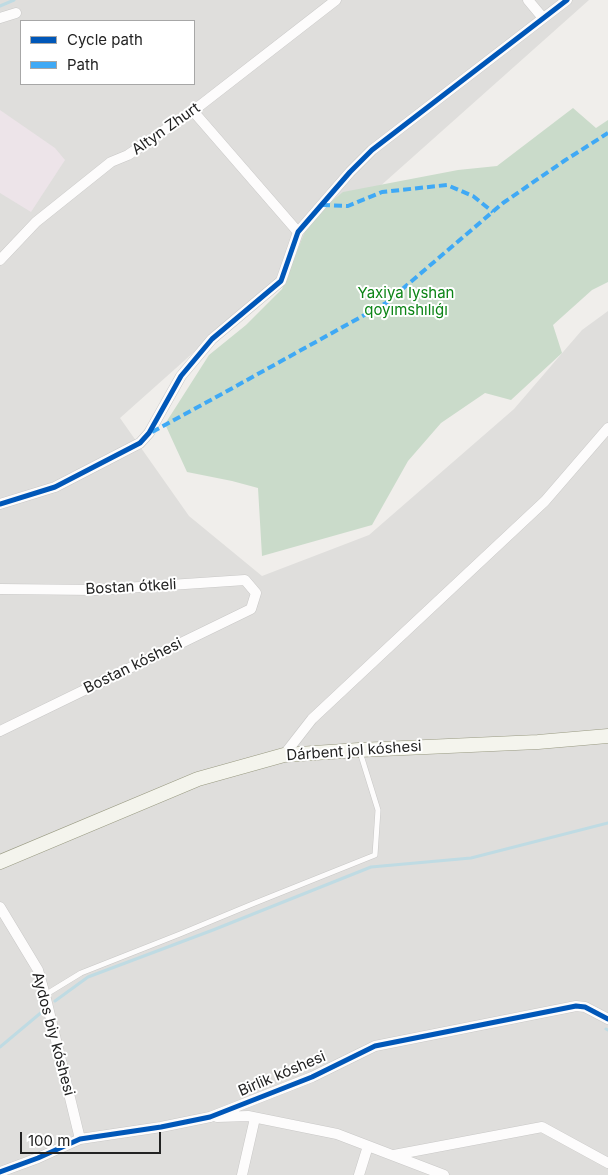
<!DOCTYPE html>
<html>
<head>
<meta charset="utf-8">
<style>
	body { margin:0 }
	#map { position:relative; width:608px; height:1175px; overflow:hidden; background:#f0eeeb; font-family:Inter,sans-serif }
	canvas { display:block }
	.legend { position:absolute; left:20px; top:20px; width:175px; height:65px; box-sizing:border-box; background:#fff; border:1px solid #a7a7a7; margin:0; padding:6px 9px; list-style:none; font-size:15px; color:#222 }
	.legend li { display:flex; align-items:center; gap:10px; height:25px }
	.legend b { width:25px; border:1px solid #a7a7a7 }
	.scale { position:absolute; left:20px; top:1132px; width:141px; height:22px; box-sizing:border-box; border:2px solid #222; border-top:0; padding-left:6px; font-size:15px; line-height:18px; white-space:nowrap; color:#222; -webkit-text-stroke:4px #fff; paint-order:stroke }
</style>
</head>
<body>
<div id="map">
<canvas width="608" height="1175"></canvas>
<ul class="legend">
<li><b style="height:6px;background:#0057b8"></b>Cycle path</li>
<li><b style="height:6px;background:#3fa9f5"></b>Path</li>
</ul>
<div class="scale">100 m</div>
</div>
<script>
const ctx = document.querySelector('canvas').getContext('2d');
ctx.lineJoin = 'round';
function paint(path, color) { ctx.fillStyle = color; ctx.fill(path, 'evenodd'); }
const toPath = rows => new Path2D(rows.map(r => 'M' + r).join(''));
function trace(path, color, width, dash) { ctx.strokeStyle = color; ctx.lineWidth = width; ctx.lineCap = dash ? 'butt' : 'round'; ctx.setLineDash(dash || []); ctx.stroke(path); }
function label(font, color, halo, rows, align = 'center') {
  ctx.font = font + ' Inter,sans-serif'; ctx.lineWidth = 4; ctx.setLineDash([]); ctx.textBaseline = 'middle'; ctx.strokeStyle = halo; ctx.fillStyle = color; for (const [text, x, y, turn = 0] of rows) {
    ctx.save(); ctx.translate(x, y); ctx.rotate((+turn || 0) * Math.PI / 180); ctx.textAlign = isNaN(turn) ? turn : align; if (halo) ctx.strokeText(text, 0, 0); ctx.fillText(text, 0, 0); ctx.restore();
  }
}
paint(toPath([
	[0,0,589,0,120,418,189,516,262,576,369,535,514,409,582,330,608,311,608,1175,0,1175],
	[21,21,194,21,194,84,21,84]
]), '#dfdedc');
paint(toPath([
	[0,110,55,148,65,160,31,212,0,193]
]), '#ede4e9');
paint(toPath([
	[573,108,596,128,608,120,608,282,592,290,553,325,562,353,511,400,485,393,441,423,408,461,372,525,262,556,258,488,232,481,187,472,165,424,209,355,246,325,282,289,310,219,343,192,458,170,497,166]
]), '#cadbca');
trace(toPath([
	[0,6,14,0],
	[55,1001,88,977,213,930,371,867,471,858,608,823],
	[606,1029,608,1030],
	[0,1047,43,1011]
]), '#bfdbe3', 3);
const lane = toPath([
	[45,995,81,973,180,934,250,905,375,855,378,810,360,752]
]);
const street = toPath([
	[528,0,543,18],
	[0,18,16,13],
	[193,111,298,232],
	[0,260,36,222,111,162,128,155,193,111,336,0],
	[0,504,55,487,140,443,149,433,181,376,212,339,281,281,298,232,350,172,372,150,567,0],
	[0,589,95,590,245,580,256,593,251,609,0,731],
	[284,755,312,719,545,501,608,428],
	[0,907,38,970,45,995,80,1139],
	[217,1117,248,1116,337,1134,444,1175],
	[394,1155,542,1127,608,1163],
	[0,1172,38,1158,80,1139,161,1127,210,1117,312,1077,375,1046,576,1006,585,1007,608,1019],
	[242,1175,255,1118],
	[359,1175,368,1146]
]);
const secondary = toPath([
	[0,862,198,779,284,755,359,750,538,742,608,736]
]);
trace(lane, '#c9c8c7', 6);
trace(street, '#c9c8c7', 11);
trace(secondary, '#999a82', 15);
trace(lane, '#fdfcfc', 5);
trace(street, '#fdfcfc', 10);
trace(secondary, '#f4f4ed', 14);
trace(toPath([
	[322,205,348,206,382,192,447,185,473,196,493,212],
	[152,432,220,395,386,303,503,203,564,161,608,133]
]), '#3fa9f5', 4, [8, 4]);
trace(toPath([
	[0,504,55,487,140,443,149,433,181,376,212,339,281,281,298,232,350,172,372,150,567,0],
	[0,1172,38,1158,80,1139,161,1127,210,1117,312,1077,375,1046,576,1006,585,1007,608,1019]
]), '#0057b8', 5);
label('15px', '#222', '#fff', [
	["Altyn Zhurt",166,129,-35],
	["Bostan ótkeli",131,587,-3],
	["Bostan kóshesi",133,666,-26],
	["Dárbent jol kóshesi",354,751,-4],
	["Aydos biy kóshesi",53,1034,75],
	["Birlik kóshesi",282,1074,-23]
]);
label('15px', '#0c8416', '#fff', [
	["Yaxiya Iyshan",406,293],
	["qoyımshılıǵı",406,310]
]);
</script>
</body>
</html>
